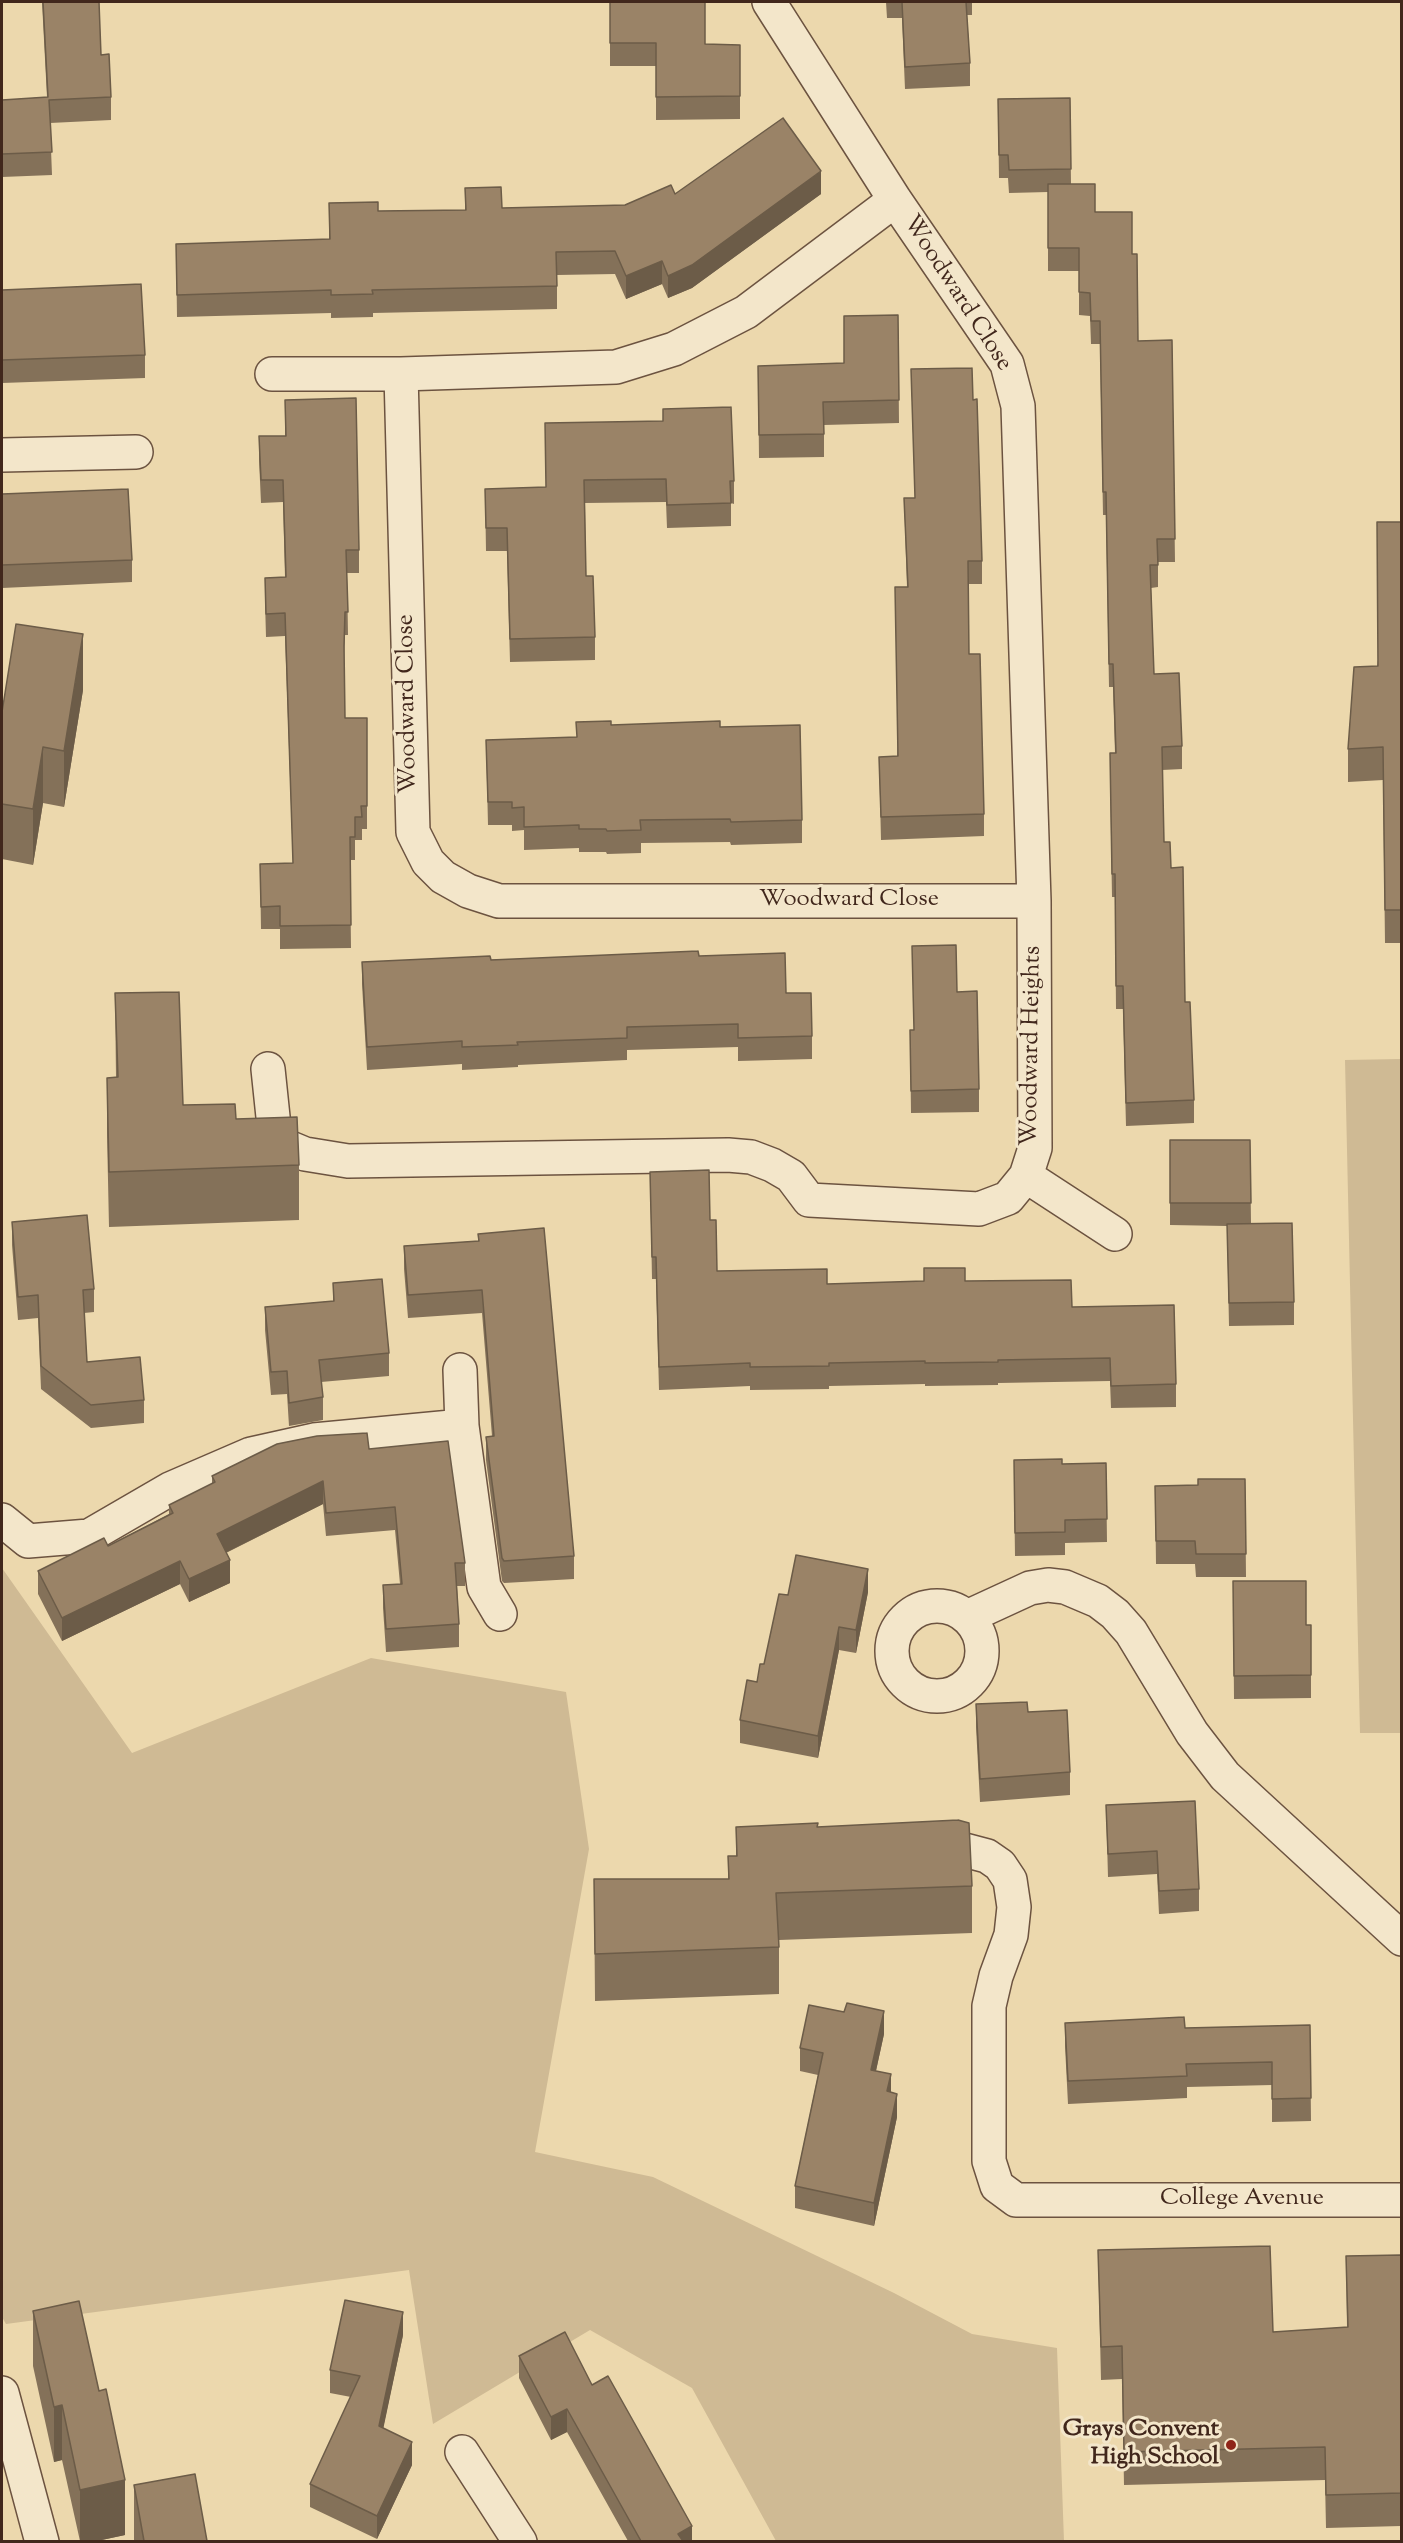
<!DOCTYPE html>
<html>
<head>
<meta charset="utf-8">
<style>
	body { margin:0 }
	#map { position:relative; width:1403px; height:2543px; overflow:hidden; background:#ecd8ad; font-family:"Sorts Mill Goudy",serif }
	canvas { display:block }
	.frame { position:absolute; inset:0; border:3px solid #41271c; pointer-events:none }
</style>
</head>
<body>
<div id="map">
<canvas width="1403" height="2543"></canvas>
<div class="frame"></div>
</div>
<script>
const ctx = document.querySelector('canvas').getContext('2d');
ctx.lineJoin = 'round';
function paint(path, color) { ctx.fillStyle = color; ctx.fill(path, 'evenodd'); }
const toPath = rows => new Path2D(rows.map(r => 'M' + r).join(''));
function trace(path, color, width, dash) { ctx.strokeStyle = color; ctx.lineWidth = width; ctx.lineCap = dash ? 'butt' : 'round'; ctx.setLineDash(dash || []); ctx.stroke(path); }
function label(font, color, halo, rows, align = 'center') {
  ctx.font = font + ' "Sorts Mill Goudy",serif'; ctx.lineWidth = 6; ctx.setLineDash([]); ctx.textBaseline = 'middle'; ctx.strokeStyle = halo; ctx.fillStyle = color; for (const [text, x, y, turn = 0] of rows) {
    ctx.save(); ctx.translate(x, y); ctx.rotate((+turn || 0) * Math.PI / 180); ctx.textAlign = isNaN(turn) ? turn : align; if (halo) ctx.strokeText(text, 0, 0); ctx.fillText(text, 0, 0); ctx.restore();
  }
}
paint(toPath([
	[1401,1059,1401,1733,1360,1733,1345,1060],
	[2,1568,132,1753,371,1658,566,1692,589,1849,535,2152,653,2177,894,2293,972,2334,1057,2348,1064,2541,776,2541,692,2388,590,2330,433,2424,409,2270,6,2324,2,2317]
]), '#cfba94');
const minor = toPath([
	[769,2,895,200],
	[272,374,401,374,616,367,674,349,746,312,895,200,1007,364,1018,406,1034,901,499,901,468,891,443,877,428,862,413,832,401,374],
	[2,455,136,452],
	[268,1069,275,1136,281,1144,305,1154,348,1161,728,1155,751,1157,772,1165,791,1176,809,1200,979,1209,1008,1198,1026,1176,1035,1148,1034,901],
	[1026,1176,1115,1234],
	[460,1370,462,1426],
	[2,1520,28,1541,89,1536,170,1489,251,1454,314,1440,462,1426,484,1587,500,1614],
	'892 1651a45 45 0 1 1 90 0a45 45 0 1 1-90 0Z',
	[967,1617,1030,1588,1048,1585,1065,1587,1098,1601,1115,1614,1131,1632,1192,1733,1225,1776,1402,1939],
	[926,1847,953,1847,987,1856,1000,1865,1010,1880,1014,1907,1011,1935,996,1976,989,2006,989,2161,997,2186,1016,2200,1402,2200],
	[2,2393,42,2542],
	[462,2452,520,2542]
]);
trace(minor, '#6c5340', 36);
trace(minor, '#f3e6ca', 33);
paint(toPath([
	[42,2,99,2,101,55,111,97,111,120,50,123,52,175,2,177,2,100,47,97],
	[610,2,705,44,740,45,740,119,656,120,656,66,610,66],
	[886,2,972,2,972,15,967,15,970,63,970,86,905,89,902,18,887,18],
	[1070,98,1071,184,1132,254,1138,341,1172,340,1175,562,1158,562,1158,587,1151,588,1154,674,1182,746,1182,769,1162,770,1164,842,1171,868,1185,1002,1194,1100,1194,1123,1126,1126,1123,1009,1116,1009,1115,897,1112,897,1110,776,1110,753,1115,753,1113,687,1109,687,1106,515,1103,515,1100,344,1091,344,1090,316,1079,315,1079,271,1048,271,1048,192,1009,193,1008,178,999,178,998,99],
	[465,188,502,208,625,205,675,194,821,194,692,288,668,298,662,284,626,299,615,274,557,275,557,309,373,313,373,317,331,318,331,313,177,317,176,244,329,239,329,203,378,211,465,210],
	[2,290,145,355,145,378,2,383],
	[898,315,899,423,824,425,824,457,759,458,758,366,844,363],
	[911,369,973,400,982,561,982,584,969,584,969,654,984,814,984,836,881,840,879,757,897,756,907,587,904,498,915,498],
	[285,400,359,550,359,573,347,573,348,635,345,635,344,659,345,718,367,718,367,829,362,829,362,840,355,840,355,860,350,860,351,948,280,949,280,929,261,929,260,864,293,863,285,636,266,637,265,601,265,578,285,577,283,502,261,503,259,459,259,436,285,436],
	[663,409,734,481,734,504,731,503,731,526,667,528,666,502,585,503,586,576,595,637,595,660,510,662,507,551,486,551,485,489,546,487,663,421],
	[2,494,132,560,132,582,2,588],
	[1401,522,1401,943,1385,943,1383,780,1348,782,1348,749,1377,666],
	[83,690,64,807,43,803,33,865,2,859,2,712],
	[611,725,720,727,802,820,802,843,731,845,730,842,641,843,641,853,607,854,606,852,579,852,579,848,524,850,524,830,512,831,512,825,488,825,486,740,576,737],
	[699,956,786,993,812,1036,812,1059,738,1061,738,1047,627,1050,627,1060,518,1065,518,1067,462,1070,462,1064,367,1070,362,984,362,962],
	[115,993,183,1105,236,1119,299,1165,299,1220,109,1227,107,1133,107,1078,116,1077],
	[910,1030,913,1030,979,1089,979,1112,911,1113],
	[1170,1140,1250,1140,1251,1223,1294,1302,1294,1325,1229,1326,1227,1226,1170,1225],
	[650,1172,710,1220,717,1271,827,1284,965,1281,1072,1307,1176,1384,1176,1407,1111,1408,1110,1381,998,1383,998,1385,925,1386,925,1384,829,1386,829,1389,750,1390,750,1386,659,1390,656,1279,652,1279],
	[12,1222,94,1289,94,1312,84,1313,87,1362,144,1400,144,1423,91,1428,41,1389,38,1318,18,1320,12,1245],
	[478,1234,574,1556,574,1579,504,1583,502,1581,486,1460,486,1437,492,1436,482,1313,408,1318,404,1269,404,1246,478,1241],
	[333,1283,389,1353,389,1376,321,1382,323,1397,323,1420,289,1426,287,1394,271,1395,265,1330,265,1307,333,1301],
	[369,1449,465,1563,465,1586,457,1586,459,1624,459,1647,386,1652,383,1608,383,1585,400,1584,395,1530,326,1536,323,1504,226,1553,230,1583,189,1602,180,1584,62,1641,38,1594,38,1571,108,1546,169,1514,169,1505,212,1484,212,1476],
	[1106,1463,1107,1542,1065,1543,1065,1555,1015,1556,1014,1483,1062,1464],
	[1245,1479,1246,1577,1196,1577,1195,1564,1156,1564,1155,1486,1198,1485],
	[1233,1581,1306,1625,1311,1625,1311,1698,1234,1699],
	[868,1592,856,1653,839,1650,818,1758,740,1743,740,1720,764,1664,788,1595],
	[976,1704,1028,1712,1070,1772,1070,1795,980,1802,976,1727],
	[1106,1805,1199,1889,1199,1911,1159,1914,1157,1874,1108,1877],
	[736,1827,818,1827,972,1886,972,1933,779,1940,779,1994,595,2001,594,1879,728,1879,728,1856,736,1856],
	[1065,2023,1185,2028,1310,2025,1311,2121,1272,2122,1272,2085,1187,2087,1187,2098,1068,2104,1065,2046],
	[884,2034,876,2071,891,2092,897,2117,874,2226,795,2208,795,2186,818,2075,800,2071,800,2048],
	[1098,2250,1273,2332,1347,2327,1346,2256,1401,2255,1401,2526,1326,2528,1325,2480,1124,2485,1122,2379,1101,2380],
	[33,2311,99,2391,125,2535,97,2541,80,2541,62,2460,54,2462,33,2366],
	[403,2335,383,2428,412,2465,377,2539,310,2507,310,2484,351,2397,330,2393,330,2370],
	[519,2356,592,2385,692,2541,628,2541,567,2432,551,2440,519,2378],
	[134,2485,207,2541,134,2541]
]), '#847159');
paint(toPath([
	[821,171,821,194,692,288,668,298,668,276],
	[662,261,662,284,626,299,626,276],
	[83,634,83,690,64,807,64,751],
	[43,747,43,803,33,865,33,809],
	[323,1481,323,1504,217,1557,217,1534],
	[230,1560,230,1583,189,1602,189,1579],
	[180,1561,180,1584,62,1641,62,1618],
	[868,1569,868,1592,856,1653,856,1630],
	[839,1627,839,1650,818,1758,818,1736],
	[884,2011,884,2034,871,2093,871,2070],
	[891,2074,891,2097,887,2091],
	[897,2094,897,2117,874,2226,874,2203],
	[403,2312,403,2335,379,2449,379,2426],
	[62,2405,62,2460,54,2462,54,2407],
	[567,2409,567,2432,551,2440,551,2417],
	[412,2442,412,2465,377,2539,377,2516],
	[125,2480,125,2535,97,2541,80,2541,80,2490],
	[692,2526,692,2541,678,2541,678,2534]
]), '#6c5c48');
const building = toPath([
	[43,2,99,2,101,55,109,54,111,97,49,100,52,152,2,154,2,100,48,97,43,2],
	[610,2,705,2,705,44,740,45,740,96,656,97,656,43,610,43,610,2],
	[902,2,966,2,970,63,905,67,902,2],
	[1070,98,1071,169,1009,170,1008,155,999,155,998,99,1070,98],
	[783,118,821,171,692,265,668,276,662,261,626,276,615,251,556,252,557,286,372,290,373,294,331,295,331,290,177,295,176,244,330,239,329,203,378,202,378,211,466,210,465,188,501,187,502,208,625,205,671,185,675,194,783,118],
	[1048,184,1095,184,1095,212,1132,212,1132,254,1137,254,1138,341,1172,340,1175,539,1157,539,1158,565,1150,565,1154,674,1179,673,1182,746,1162,747,1164,842,1170,842,1171,868,1183,867,1185,1002,1190,1002,1194,1100,1126,1103,1123,986,1116,986,1115,874,1112,874,1110,753,1116,753,1113,664,1109,664,1106,492,1103,492,1100,321,1091,321,1090,293,1079,292,1079,248,1048,248,1048,184],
	[141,284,145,355,2,360,2,290,141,284],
	[898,315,899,400,823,402,824,434,759,435,758,366,844,363,844,316,898,315],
	[972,368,973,400,977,399,982,561,968,561,969,654,980,654,984,814,881,817,879,757,898,756,895,587,908,587,904,498,915,498,911,369,972,368],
	[356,398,359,550,346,550,348,612,345,612,344,646,345,718,367,718,367,806,361,806,362,817,355,817,355,837,350,837,351,925,280,926,280,906,261,907,260,864,293,863,285,613,266,614,265,578,286,577,283,480,261,480,259,436,286,436,285,400,356,398],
	[731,407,734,481,730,481,731,503,667,505,666,479,584,480,586,576,593,576,595,637,510,639,507,528,486,528,485,489,546,487,545,423,663,421,663,409,731,407],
	[128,489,132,560,2,565,2,494,128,489],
	[1377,522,1401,522,1401,910,1385,910,1383,747,1348,749,1354,667,1378,666,1377,522],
	[16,624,83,634,64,751,43,747,33,809,2,804,2,712,16,624],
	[611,721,611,725,720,721,720,727,800,725,802,820,731,822,730,819,640,820,641,830,607,831,606,829,579,829,579,825,524,827,524,807,512,808,512,802,488,802,486,740,577,737,576,722,611,721],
	[956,945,957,992,977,991,979,1089,911,1091,910,1030,914,1030,912,946,956,945],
	[698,951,699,956,785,953,786,993,811,993,812,1036,738,1038,738,1024,627,1027,627,1038,517,1042,518,1045,462,1047,462,1041,367,1047,362,962,490,956,491,960,698,951],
	[179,992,183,1105,235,1104,236,1119,297,1117,299,1165,109,1172,107,1078,118,1077,115,993,179,992],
	[1170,1140,1250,1140,1251,1203,1170,1203,1170,1140],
	[709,1170,710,1220,716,1220,717,1271,827,1269,827,1284,924,1281,924,1268,965,1268,965,1281,1071,1280,1072,1307,1174,1305,1176,1384,1111,1386,1110,1358,998,1360,998,1362,925,1363,925,1361,829,1363,829,1366,750,1367,750,1363,659,1367,656,1257,652,1257,650,1172,709,1170],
	[87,1215,94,1289,83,1290,87,1362,140,1357,144,1400,91,1405,41,1366,38,1295,18,1297,12,1222,87,1215],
	[1292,1223,1294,1302,1229,1303,1227,1224,1292,1223],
	[544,1228,574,1556,504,1561,502,1558,486,1437,494,1436,482,1290,408,1295,404,1246,479,1241,478,1234,544,1228],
	[382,1279,389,1353,319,1360,323,1397,289,1403,287,1371,271,1372,265,1307,334,1301,333,1283,382,1279],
	[367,1433,369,1449,448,1441,465,1563,455,1563,459,1624,386,1629,383,1585,402,1584,395,1507,326,1513,323,1481,217,1534,230,1560,189,1579,180,1561,62,1618,38,1571,104,1538,108,1546,173,1513,169,1505,215,1482,212,1476,277,1444,317,1436,367,1433],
	[1062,1459,1062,1464,1106,1463,1107,1519,1065,1520,1065,1532,1015,1533,1014,1460,1062,1459],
	[1198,1479,1245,1479,1246,1554,1196,1554,1195,1541,1156,1541,1155,1486,1198,1485,1198,1479],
	[796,1555,868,1569,856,1630,839,1627,818,1736,740,1720,747,1680,757,1682,760,1664,764,1664,779,1594,788,1595,796,1555],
	[1233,1581,1306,1581,1306,1625,1311,1625,1311,1675,1234,1676,1233,1581],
	[1027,1702,1028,1712,1067,1710,1070,1772,980,1779,976,1704,1027,1702],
	[1195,1801,1199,1889,1159,1891,1157,1851,1108,1854,1106,1805,1195,1801],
	[958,1820,969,1823,972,1886,776,1893,779,1947,595,1954,594,1879,729,1879,728,1856,737,1856,736,1827,818,1823,817,1827,958,1820],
	[847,2003,884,2011,871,2070,891,2074,887,2091,897,2094,874,2203,795,2186,823,2053,800,2048,809,2005,844,2012,847,2003],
	[1184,2017,1185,2028,1310,2025,1311,2098,1272,2099,1272,2062,1186,2064,1187,2076,1068,2081,1065,2023,1184,2017],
	[1270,2246,1273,2332,1348,2327,1346,2256,1401,2255,1401,2493,1326,2495,1325,2447,1124,2452,1122,2346,1101,2347,1098,2250,1270,2246],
	[345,2300,403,2312,379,2426,412,2442,377,2516,310,2484,360,2376,330,2370,345,2300],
	[79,2301,99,2391,106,2389,125,2480,80,2490,62,2405,54,2407,33,2311,79,2301],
	[565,2332,592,2385,608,2376,692,2526,678,2534,683,2541,641,2541,567,2409,551,2417,519,2356,565,2332],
	[195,2474,207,2541,144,2541,134,2485,195,2474]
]);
paint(building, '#9a8367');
trace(building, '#6c5c48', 1.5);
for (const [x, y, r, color] of [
	[1231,2445,6,"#8f2418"]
]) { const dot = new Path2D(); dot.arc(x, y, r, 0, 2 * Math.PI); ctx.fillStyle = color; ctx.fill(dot); trace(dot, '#f3e6ca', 2); }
label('24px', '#41271c', '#f3e6ca', [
	["Woodward Close",956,294,57],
	["Woodward Close",409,704,-91],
	["Woodward Close",849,901],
	["Woodward Heights",1033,1046,-89],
	["College Avenue",1242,2200]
]);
label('bold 24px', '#41271c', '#f3e6ca', [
	["Grays Convent",1219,2431],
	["High School",1219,2459]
], 'right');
</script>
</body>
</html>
